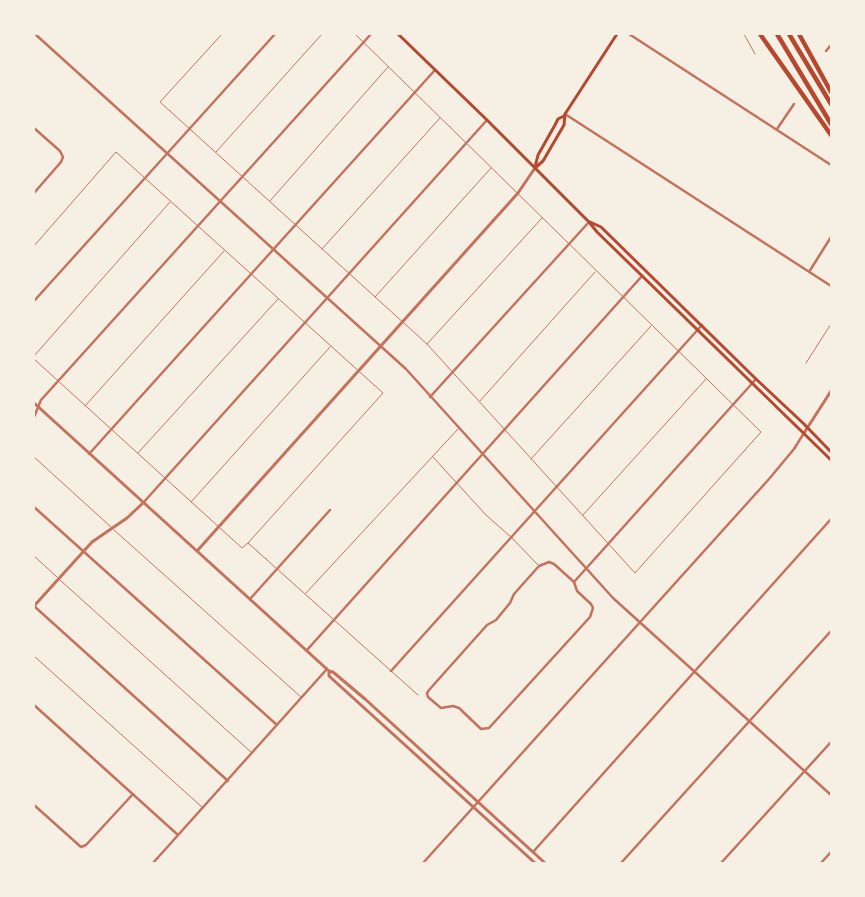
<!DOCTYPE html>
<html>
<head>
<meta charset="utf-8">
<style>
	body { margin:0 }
	#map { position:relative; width:865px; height:897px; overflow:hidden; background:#f6efe4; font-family:Poppins,sans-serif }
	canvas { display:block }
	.frame { position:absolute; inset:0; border:35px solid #f6efe4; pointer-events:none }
</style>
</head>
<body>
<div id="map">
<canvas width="865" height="897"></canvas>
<div class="frame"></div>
</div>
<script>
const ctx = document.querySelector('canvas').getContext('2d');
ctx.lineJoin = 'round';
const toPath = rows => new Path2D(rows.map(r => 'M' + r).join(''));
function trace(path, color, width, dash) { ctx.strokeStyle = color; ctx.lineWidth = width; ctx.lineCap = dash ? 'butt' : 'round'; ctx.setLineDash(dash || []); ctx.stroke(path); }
trace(toPath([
	[222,34,160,102,427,344,635,573,761,432,355,34],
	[744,34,755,54],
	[216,152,322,34],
	[270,201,388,67],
	[34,246,116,152,383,393,248,543],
	[322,249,440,118],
	[375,297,491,168],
	[427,344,542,218],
	[34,356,170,202],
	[34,359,242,548,248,543,418,695],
	[806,363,831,324],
	[480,401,595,272],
	[85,406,224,251],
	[138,453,278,299],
	[34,457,111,527],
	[433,457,486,515,511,537,538,565],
	[531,459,651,326],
	[191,502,330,347],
	[583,515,706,379],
	[114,530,301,697],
	[34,556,57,577],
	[60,580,252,753],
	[306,593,458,429],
	[34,656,203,808]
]), '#c5725c', 1);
trace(toPath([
	[35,34,406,369,613,598,831,795],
	[629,34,831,165],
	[826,51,831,45],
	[565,114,831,286],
	[34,128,60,151,63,157,61,162,34,193],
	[777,129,794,104],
	[809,272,831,237],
	[34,301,275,34],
	[430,397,589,222],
	[34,417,41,400,371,34],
	[89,454,435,70],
	[143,503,487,120],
	[34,507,277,725],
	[549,562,554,564,574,582,577,591,591,604,593,608,590,617,489,728,481,729,459,708,453,706,441,708,428,697,427,693,429,690,487,625,496,620,510,603,514,594,539,566,549,562],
	[574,582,756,379],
	[250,599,330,510],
	[34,606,228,781],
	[307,650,642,276],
	[391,671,702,325],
	[34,705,178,835],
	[34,805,81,847,86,845,133,794],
	[533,852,831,519],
	[153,863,327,669],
	[423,863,769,479,794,449,804,433],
	[621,863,831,631],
	[721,863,831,742],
	[821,863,831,852]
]), '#c5725c', 2.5);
trace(toPath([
	[34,403,329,671,333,672,365,699,545,863],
	[804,433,831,391],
	[197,551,518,193,535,168],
	[34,606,92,542,127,518,143,503],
	[329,671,329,676,535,863]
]), '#c5725c', 3);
trace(toPath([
	[398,34,487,120,589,222,597,232,831,460],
	[535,167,538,155,555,125,558,119,564,116],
	[535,168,543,161,564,125,565,114,617,34],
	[590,222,601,227,756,379,804,424,831,452]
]), '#b5482f', 3);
trace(toPath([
	[760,34,831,135],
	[777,34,831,124],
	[789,34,831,104],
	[799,34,831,92]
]), '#b5482f', 4.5);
</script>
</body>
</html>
